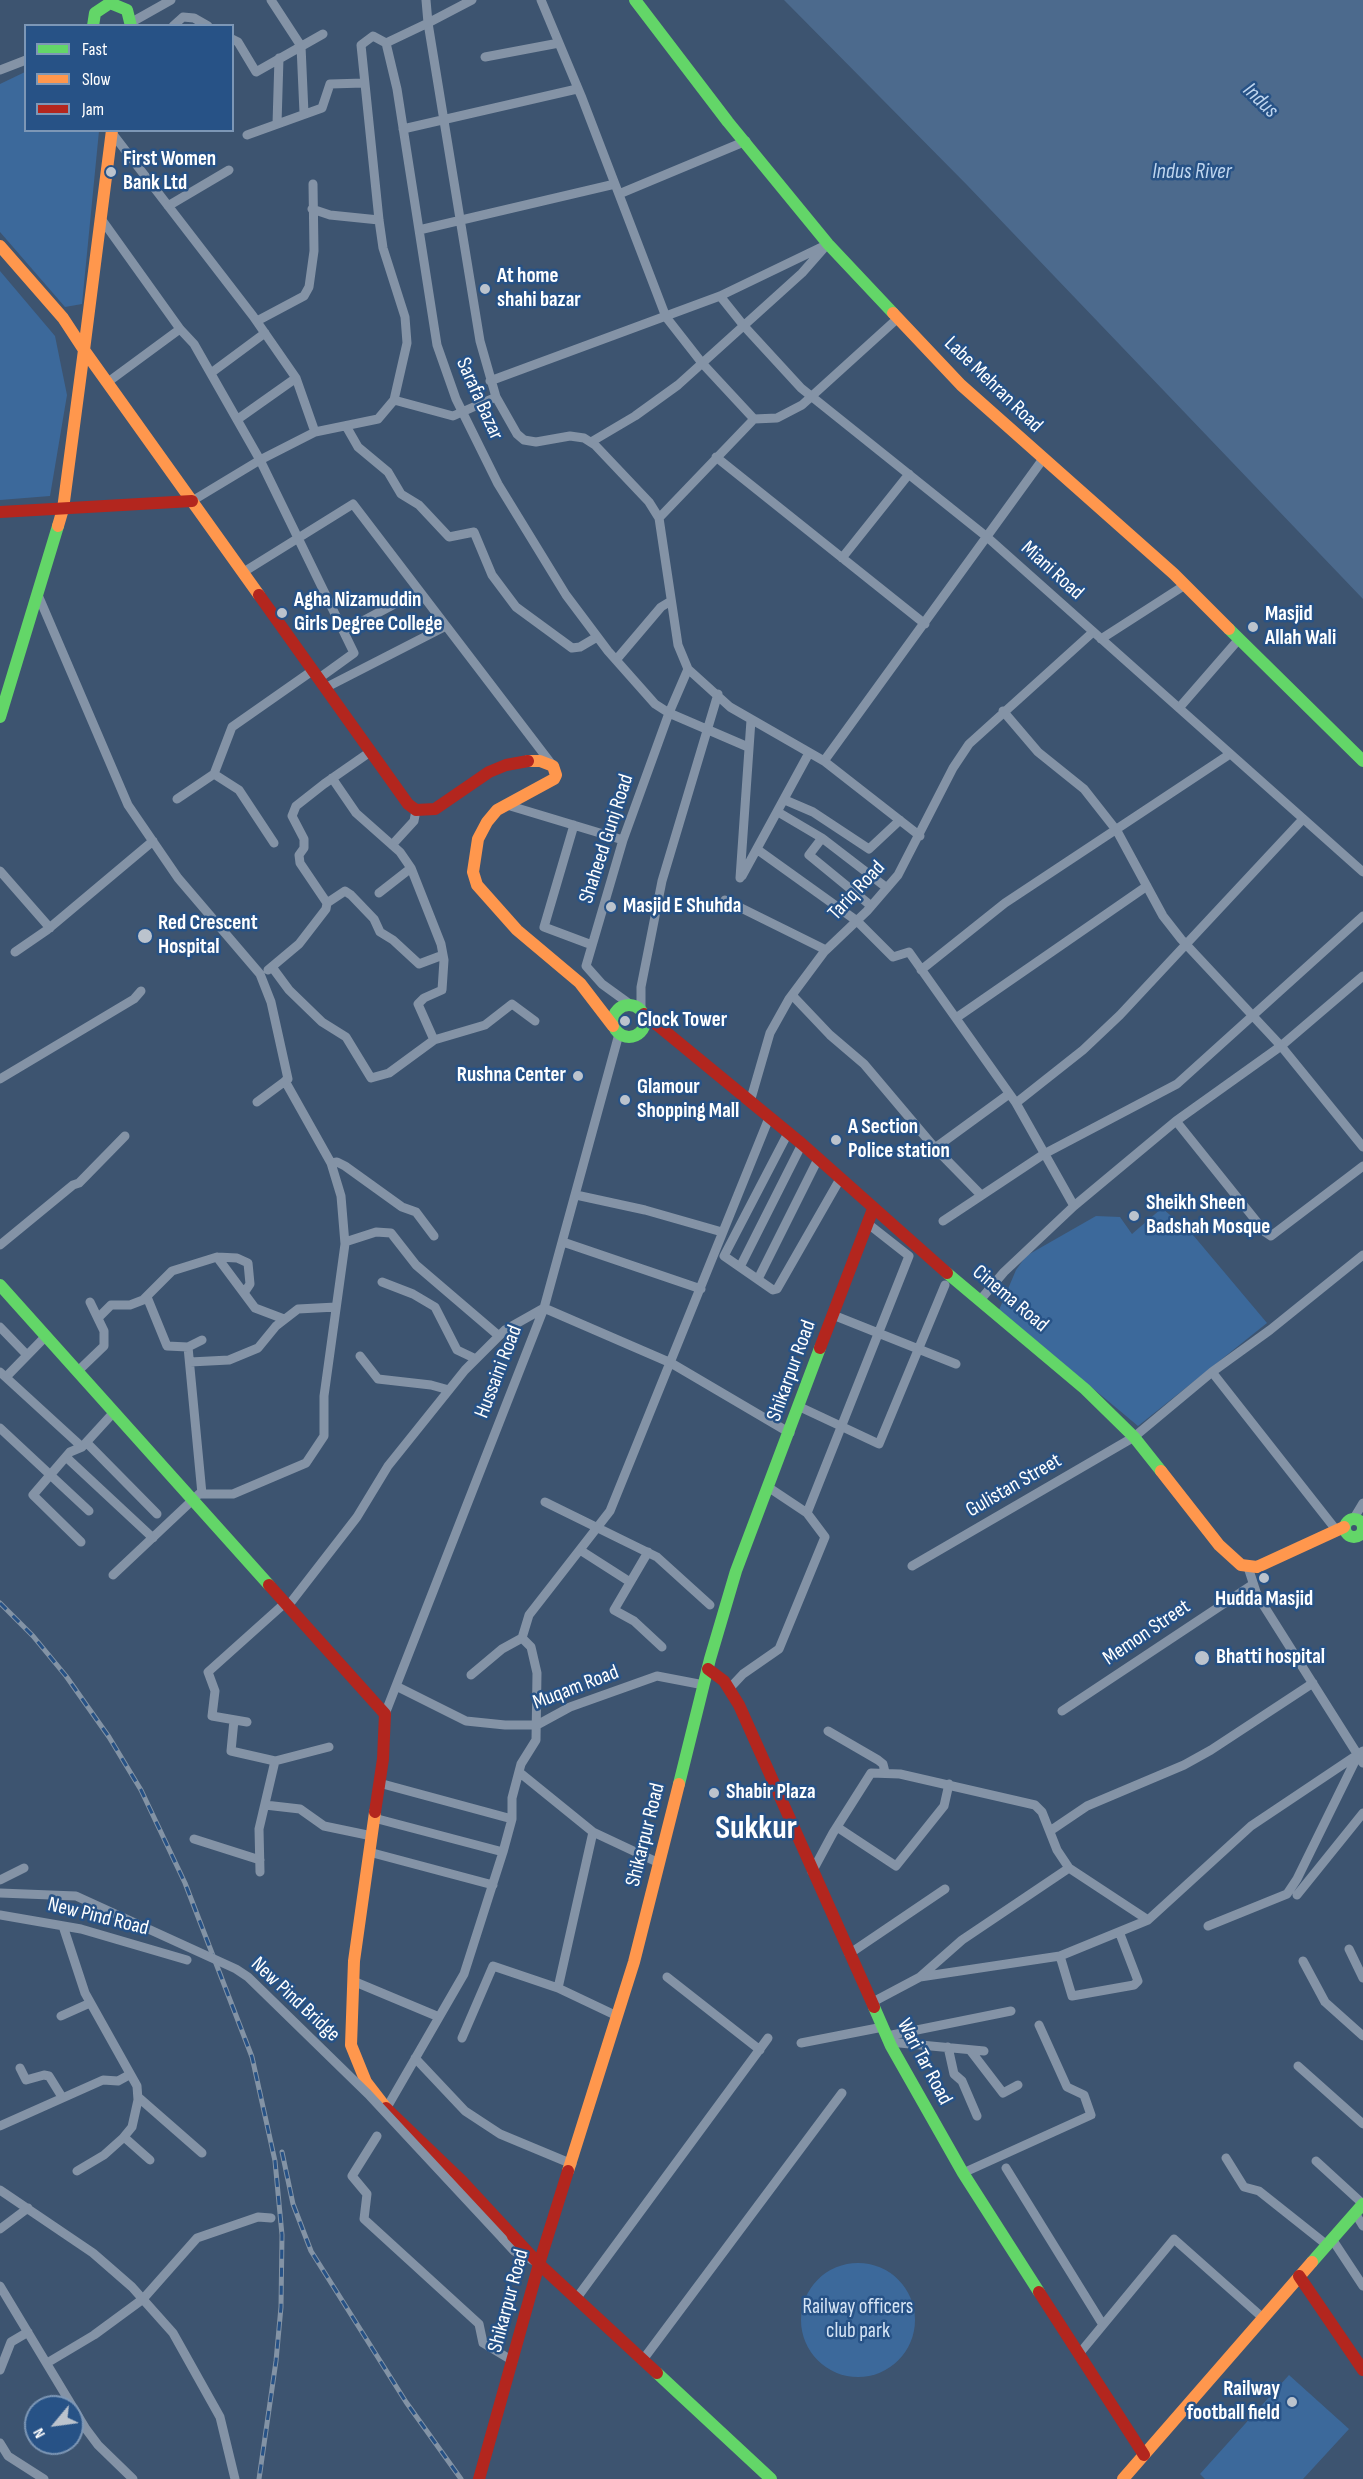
<!DOCTYPE html>
<html>
<head>
<meta charset="utf-8">
<style>
	body { margin:0 }
	#map { position:relative; width:1363px; height:2479px; overflow:hidden; background:#3d5470; font-family:"Sofia Sans Condensed",sans-serif }
	canvas { display:block }
	.legend { position:absolute; left:24px; top:24px; width:210px; height:108px; box-sizing:border-box; background:#275286; border:2px solid #7d97b6; margin:0; padding:8px 10px; list-style:none; font-size:18px; color:#fff }
	.legend li { display:flex; align-items:center; gap:12px; height:30px }
	.legend b { width:30px; border:2px solid #7d97b6 }
	.north { position:absolute; left:24px; top:2395px; width:60px; height:60px; box-sizing:border-box; background:#275286; border:2px solid #7d97b6; border-radius:50%; rotate:241deg; font-size:16px; font-weight:700; line-height:24px; text-align:center; color:#fff }
	.north::after { content:''; display:block; margin:auto; width:21px; height:27px; background:#bbc3cd; clip-path:polygon(50% 0,100% 100%,50% 72%,0 100%) }
</style>
</head>
<body>
<div id="map">
<canvas width="1363" height="2479"></canvas>
<ul class="legend">
<li><b style="height:8px;background:#63d668"></b>Fast</li>
<li><b style="height:8px;background:#ff974d"></b>Slow</li>
<li><b style="height:8px;background:#b3261e"></b>Jam</li>
</ul>
<div class="north">N</div>
</div>
<script>
const ctx = document.querySelector('canvas').getContext('2d');
ctx.lineJoin = 'round';
function paint(path, color) { ctx.fillStyle = color; ctx.fill(path, 'evenodd'); }
const toPath = rows => new Path2D(rows.map(r => 'M' + r).join(''));
function trace(path, color, width, dash) { ctx.strokeStyle = color; ctx.lineWidth = width; ctx.lineCap = dash ? 'butt' : 'round'; ctx.setLineDash(dash || []); ctx.stroke(path); }
function label(font, color, halo, rows, align = 'center') {
  ctx.font = font + ' "Sofia Sans Condensed",sans-serif'; ctx.lineWidth = 5; ctx.setLineDash([]); ctx.textBaseline = 'middle'; ctx.strokeStyle = halo; ctx.fillStyle = color; for (const [text, x, y, turn = 0] of rows) {
    ctx.save(); ctx.translate(x, y); ctx.rotate((+turn || 0) * Math.PI / 180); ctx.textAlign = isNaN(turn) ? turn : align; if (halo) ctx.strokeText(text, 0, 0); ctx.fillText(text, 0, 0); ctx.restore();
  }
}
paint(toPath([
	[25,72,26,130,99,131,82,304,65,307,0,232,0,84],
	[0,271,55,336,67,395,50,496,0,500],
	[1162,1208,1193,1235,1267,1323,1138,1426,999,1310,1016,1270,1026,1256,1096,1216,1120,1217,1132,1234],
	'801 2320a57 57 0 1 1 114 0a57 57 0 1 1-114 0Z',
	[1289,2375,1349,2429,1303,2479,1205,2479,1200,2474]
]), '#3c699b');
paint(toPath([
	[784,0,1363,0,1363,599,967,185]
]), '#4c6a8d');
trace(toPath([
	[271,0,301,46,304,113],
	[426,0,428,23,472,0],
	[541,0,582,98,666,317,702,363,754,419],
	[132,22,171,0],
	[173,26,183,17,194,18,208,26],
	[232,39,238,42,256,72,323,34],
	[386,43,428,23,480,341,496,397,517,434,524,440,536,442,570,436,584,438,595,445,649,502,659,518,678,645,688,669,730,707,824,761,920,836],
	[386,43,397,89,437,345,456,399,498,484,566,595,608,651,655,704,669,713,748,747],
	[485,57,559,43],
	[0,70,26,60],
	[277,124,279,58],
	[403,129,577,89],
	[247,135,322,108,330,84,364,83],
	[619,194,746,141],
	[168,206,229,170],
	[312,209,330,215,379,220],
	[102,220,180,329,194,344,260,460,315,432,296,378,253,316,112,133],
	[419,230,615,184],
	[720,296,744,326,801,388,987,537,1363,872],
	[257,321,304,296,309,287,314,251,313,184],
	[211,373,265,333],
	[490,381,720,296,828,244],
	[108,382,180,329],
	[394,400,453,416,496,397],
	[238,419,296,378],
	[346,426,358,447,388,472,401,494,419,505,449,537,474,532,492,575,516,607,572,648,580,647,597,637],
	[315,432,378,419,394,400,407,343,405,317,383,248,379,220,361,45,373,36,386,43],
	[591,442,635,416,678,385,802,273,824,248],
	[716,457,925,624],
	[192,501,260,460,354,653,318,679],
	[659,518,754,419,777,418,802,405,898,318],
	[842,558,909,474],
	[242,573,353,504,553,766],
	[38,595,128,805,178,878,260,974,271,1002,288,1079,257,1102],
	[344,631,419,591],
	[1101,639,1185,585],
	[616,660,661,607,671,601],
	[325,688,446,626],
	[1179,708,1239,639],
	[1003,711,1038,752,1084,789,1117,831,1163,916,1181,939,1281,1046,1363,1147],
	[370,752,324,784,296,806,292,816,304,839,304,848,299,855,300,863,327,903,345,891,351,895,374,919,380,932,393,940,419,964,443,955],
	[824,761,1043,459],
	[214,774,239,790,274,843],
	[332,778,356,813,400,852,411,868,441,944,444,960,442,990,424,998,418,1004,434,1040],
	[177,799,214,774,232,727,312,671],
	[785,800,813,812,869,849,900,820],
	[507,805,623,840],
	[778,812,822,838,887,888],
	[574,825,544,927,592,945],
	[822,838,809,855,870,905],
	[392,845,414,821,416,810],
	[758,850,857,921,893,957,909,952,1016,1103,1074,1206],
	[0,871,50,928],
	[742,876,809,753],
	[740,878,751,720],
	[379,893,411,868],
	[725,900,826,950],
	[15,952,47,930,153,841],
	[272,967,289,990,322,1022,346,1037,371,1078,389,1073,434,1040,485,1025,512,1004,535,1021],
	[268,970,299,944,326,909,327,903],
	[921,970,1005,903,1230,754],
	[792,995,830,1035,864,1064,935,1148,981,1195],
	[631,1005,602,984,586,966,623,840,669,713,688,669],
	[641,1009,641,987,662,881,718,694],
	[956,1018,1147,886],
	[0,1079,134,999,141,991],
	[750,1102,770,1033,789,999,824,952,867,911,898,875,953,768,969,744,1093,632],
	[1016,1103,1083,1050,1120,1015,1303,819],
	[1176,1121,1265,1232,1271,1236,1363,1166],
	[788,1133,724,1256,773,1290,777,1289,840,1179],
	[935,1148,1009,1094],
	[331,1163,337,1162,345,1166,402,1207,416,1212,434,1236],
	[576,1195,645,1210,722,1232],
	[943,1221,1044,1154,1177,1084,1363,916],
	[345,1242,376,1232,391,1233,416,1265,499,1336],
	[563,1242,701,1289],
	[0,1245,73,1185,79,1183,125,1136],
	[217,1257,255,1308,284,1319],
	[740,1267,802,1144],
	[758,1279,818,1159],
	[382,1282,413,1294,435,1307,457,1350,476,1359],
	[147,1297,167,1346,188,1347],
	[981,1299,1004,1272,1074,1206,1176,1121,1281,1046,1363,976],
	[833,1315,956,1364],
	[98,1318,111,1305,130,1305,143,1300,172,1271,217,1257,237,1258,248,1263,250,1284,244,1293],
	[0,1327,27,1355],
	[360,1356,378,1379,431,1385,449,1390],
	[190,1362,229,1360,258,1348,276,1326,298,1309,336,1307],
	[78,1371,104,1346,104,1331,90,1302],
	[0,1372,82,1447],
	[1212,1372,1337,1531],
	[6,1377,46,1336],
	[800,1407,879,1444,945,1285],
	[0,1428,89,1511],
	[87,1443,157,1514],
	[66,1457,153,1538],
	[202,1494,188,1347,202,1340],
	[545,1502,657,1557,710,1605],
	[807,1513,909,1256,867,1223],
	[1354,1518,1363,1503],
	[81,1542,33,1495,70,1452,82,1447,114,1412],
	[580,1550,630,1582],
	[648,1552,614,1610,634,1621,662,1647],
	[912,1566,1134,1437,1212,1372,1270,1330,1363,1255],
	[1248,1567,1257,1595,1363,1763],
	[113,1575,199,1494,233,1494,306,1463,324,1436,324,1396,345,1244,341,1196,331,1163,285,1081],
	[288,1606,357,1517,388,1466,465,1370,505,1330,544,1308,671,1363,790,1433],
	[471,1675,502,1649,522,1638,529,1615,610,1511,769,1118],
	[396,1686,466,1721,505,1725,537,1725,570,1707,657,1676,704,1685],
	[729,1689,743,1674,779,1649,825,1537,807,1513,768,1487],
	[1062,1711,1252,1585],
	[385,1714,544,1308,619,1034],
	[234,1720,231,1751,275,1761],
	[247,1722,212,1716,215,1691,208,1672,285,1603],
	[828,1731,878,1760,883,1764,885,1772],
	[519,1772,593,1832,659,1863],
	[379,1783,512,1819],
	[265,1805,300,1809,324,1826,372,1836],
	[374,1818,503,1852],
	[837,1827,896,1866,944,1806,949,1784],
	[1050,1831,1087,1806,1184,1765,1211,1750,1313,1683],
	[593,1832,558,1988,617,2016],
	[194,1839,260,1860],
	[369,1852,493,1885],
	[260,1872,259,1829,275,1761,329,1747],
	[812,1872,833,1833,871,1773,900,1774,1035,1805,1042,1812,1057,1850,1069,1868,1148,1920],
	[0,1880,24,1868],
	[1297,1895,1363,1813],
	[0,1915,81,1929,187,1960],
	[63,1926,85,1993,137,2086,138,2100,132,2127,123,2138,104,2155,77,2171],
	[1208,1926,1287,1894,1297,1879,1357,1757],
	[1349,1949,1363,1978],
	[849,1954,945,1889],
	[1060,1956,1072,1996,1134,1985,1138,1981,1120,1934],
	[1303,1961,1325,2002,1363,2036],
	[667,1977,760,2050],
	[920,1977,1060,1956,1148,1920,1251,1826,1363,1751],
	[353,1981,439,2017],
	[871,2003,920,1977,962,1940,1069,1868],
	[61,2016,90,2003],
	[887,2036,1011,2011],
	[462,2038,493,1966,558,1988],
	[889,2042,984,2051],
	[801,2043,883,2027],
	[948,2047,954,2074,962,2081,977,2116],
	[970,2050,1003,2093,1018,2085],
	[415,2058,465,2111,500,2134,572,2164],
	[1298,2066,1363,2124],
	[20,2068,26,2080,44,2075,49,2076,62,2097],
	[138,2097,202,2153],
	[386,2109,464,1974,503,1852,512,1819,512,1798,521,1764,536,1740,537,1673,531,1647,522,1638],
	[0,2126,103,2080,118,2081,129,2075],
	[377,2136,352,2176,367,2194,364,2219,479,2324,483,2343,513,2361],
	[124,2137,150,2160],
	[1226,2158,1244,2187,1259,2191,1327,2245],
	[1316,2161,1363,2204],
	[1006,2168,1103,2325],
	[963,2173,1091,2115,1084,2095,1067,2087,1039,2025],
	[0,2190,93,2253,132,2287,173,2333,220,2417,235,2479],
	[1355,2213,1363,2226],
	[0,2229,28,2208],
	[503,2239,514,2251,534,2261],
	[1332,2239,1363,2286],
	[0,2286,86,2429,98,2445,133,2479],
	[576,2299,768,2038],
	[1079,2354,1174,2239,1263,2318],
	[642,2361,842,2093],
	[47,2363,94,2335,143,2299,197,2238,258,2217,271,2218],
	[0,2370,11,2342,28,2332],
	[0,2443,8,2456,44,2479]
]), '#8493a6', 9);
trace(toPath([
	[635,0,728,122,828,244,893,313],
	[93,26,95,13,110,3,127,10,131,26],
	[1229,629,1363,761],
	[0,717,58,526],
	'613 1021a16 16 0 1 1 32 0a16 16 0 1 1-32 0Z',
	[947,1273,1085,1389,1134,1437,1161,1471],
	[0,1285,269,1585],
	'1345 1528a9 9 0 1 1 18 0a9 9 0 1 1-18 0Z',
	[679,1784,710,1659,736,1571,820,1348],
	[874,2007,891,2046,963,2173,1039,2292],
	[1312,2262,1363,2204],
	[657,2373,771,2479]
]), '#63d668', 12);
trace(toPath([
	[112,130,84,350,259,595],
	[0,246,63,318,84,350,63,509,58,526],
	[893,313,961,385,1174,574,1229,629],
	[528,761,540,761,553,766,556,775,554,779,497,810,487,822,478,839,473,872,477,885,517,930,580,983,613,1026],
	[1161,1471,1219,1545,1241,1565,1257,1567,1344,1527],
	[375,1812,354,1961,351,2045,366,2082,386,2108],
	[568,2171,634,1962,679,1784],
	[1123,2479,1312,2262]
]), '#ff974d', 12);
trace(toPath([
	[0,512,192,501],
	[259,595,408,804,416,810,435,809,489,772,506,765,528,761],
	[644,1014,802,1144,947,1273],
	[820,1348,873,1209],
	[269,1585,385,1714,383,1759,375,1812],
	[708,1669,724,1681,739,1705,874,2007],
	[386,2108,462,2181,539,2264,657,2373],
	[1299,2276,1363,2370],
	[1039,2292,1144,2455],
	[479,2479,539,2264,568,2171]
]), '#b3261e', 12);
const rail = toPath([
	[0,1603,33,1636,66,1676,109,1737,141,1790,185,1883,252,2057,275,2161,282,2235,281,2307,276,2361,259,2479],
	[282,2152,293,2204,311,2251,406,2402,461,2479]
]);
trace(rail, '#8393a5', 5);
trace(rail, '#275286', 3, [9]);
trace(toPath([
	[0,1893,76,1896,236,1969,248,1977,368,2094,503,2239]
]), '#8493a6', 9);
for (const [x, y, r, color] of [
	[111,172,6,"#bbc3cd"],
	[485,289,6,"#bbc3cd"],
	[282,613,6,"#bbc3cd"],
	[1253,627,6,"#bbc3cd"],
	[611,907,6,"#bbc3cd"],
	[145,936,8,"#bbc3cd"],
	[625,1021,6,"#bbc3cd"],
	[578,1076,6,"#bbc3cd"],
	[625,1100,6,"#bbc3cd"],
	[836,1140,6,"#bbc3cd"],
	[1134,1216,6,"#bbc3cd"],
	[1264,1578,6,"#bbc3cd"],
	[1202,1658,8,"#bbc3cd"],
	[714,1793,6,"#bbc3cd"],
	[1292,2402,6,"#bbc3cd"]
]) { const dot = new Path2D(); dot.arc(x, y, r, 0, 2 * Math.PI); ctx.fillStyle = color; ctx.fill(dot); trace(dot, '#275286', 2); }
label('bold 21px', '#fff', '#275286', [
	["First Women",123,160],
	["Bank Ltd",123,184],
	["At home",497,277],
	["shahi bazar",497,301],
	["Agha Nizamuddin",294,601],
	["Girls Degree College",294,625],
	["Masjid",1265,615],
	["Allah Wali",1265,639],
	["Masjid E Shuhda",623,907],
	["Red Crescent",158,924],
	["Hospital",158,948],
	["Clock Tower",637,1021],
	["Rushna Center",566,1076,"right"],
	["Glamour",637,1088],
	["Shopping Mall",637,1112],
	["A Section",848,1128],
	["Police station",848,1152],
	["Sheikh Sheen",1146,1204],
	["Badshah Mosque",1146,1228],
	["Hudda Masjid",1264,1600,"center"],
	["Bhatti hospital",1216,1658],
	["Shabir Plaza",726,1793],
	["Railway",1280,2390,"right"],
	["football field",1280,2414,"right"]
], 'left');
label('21px', '#fff', '#275286', [
	["Labe Mehran Road",993,385,44],
	["Sarafa Bazar",479,399,66],
	["Miani Road",1052,571,42],
	["Shaheed Gunj Road",607,839,-72],
	["Tariq Road",857,891,-47],
	["Cinema Road",1010,1299,40],
	["Shikarpur Road",792,1371,-70],
	["Hussaini Road",499,1372,-69],
	["Gulistan Street",1014,1486,-30],
	["Memon Street",1147,1633,-34],
	["Muqam Road",576,1688,-21],
	["Shikarpur Road",646,1835,-76],
	["New Pind Road",98,1917,14],
	["New Pind Bridge",295,2000,43],
	["Wari Tar Road",924,2062,62],
	["Shikarpur Road",509,2301,-75]
]);
label('21px', '#d6e5f6', '#275286', [
	["Railway officers",858,2308],
	["club park",858,2332]
]);
label('italic 22px', '#bed5ef', '#275286', [
	["Indus",1260,101,44],
	["Indus River",1192,172]
]);
label('bold 33px', '#fff', '#275286', [
	["Sukkur",756,1830]
]);
</script>
</body>
</html>
